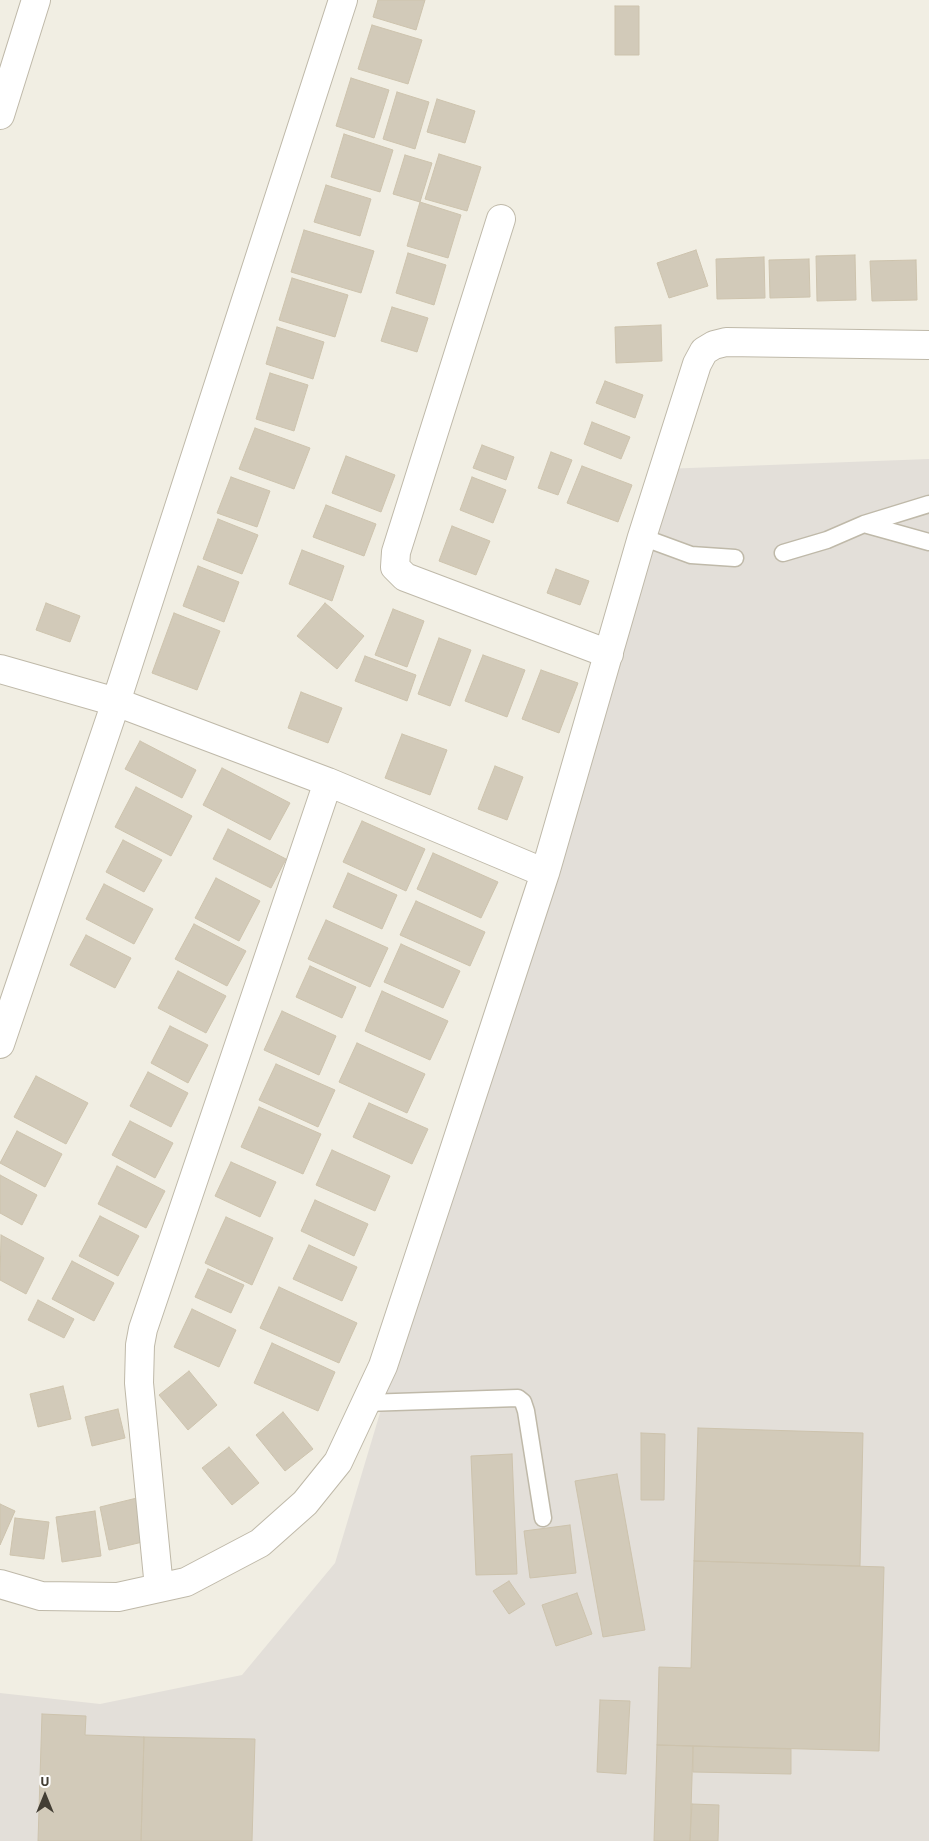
<!DOCTYPE html>
<html>
<head>
<meta charset="utf-8">
<style>
	body { margin:0 }
	#map { position:relative; width:929px; height:1841px; overflow:hidden; background:#f1eee3; font-family:Barlow,sans-serif }
	canvas { display:block }
	.north { position:absolute; left:20px; top:1771px; width:50px; height:50px; -webkit-text-stroke:4px #fff; paint-order:stroke; rotate:0deg; font-size:14px; font-weight:700; line-height:20px; text-align:center; color:#433e34 }
	.north::after { content:''; display:block; margin:auto; width:18px; height:22px; background:#433e34; clip-path:polygon(50% 0,100% 100%,50% 72%,0 100%) }
</style>
</head>
<body>
<div id="map">
<canvas width="929" height="1841"></canvas>
<div class="north">U</div>
</div>
<script>
const ctx = document.querySelector('canvas').getContext('2d');
ctx.lineJoin = 'round';
function paint(path, color) { ctx.fillStyle = color; ctx.fill(path, 'evenodd'); }
const toPath = rows => new Path2D(rows.map(r => 'M' + r).join(''));
function trace(path, color, width, dash) { ctx.strokeStyle = color; ctx.lineWidth = width; ctx.lineCap = dash ? 'butt' : 'round'; ctx.setLineDash(dash || []); ctx.stroke(path); }
paint(toPath([
	[929,459,929,1841,0,1841,0,1693,100,1704,242,1675,335,1563,663,469]
]), '#e3dfd9');
const building = toPath([
	[378,0,425,0,416,30,373,17,378,0],
	[615,6,639,6,639,55,615,55,615,6],
	[372,25,422,40,408,84,358,69,372,25],
	[351,78,389,90,374,138,336,126,351,78],
	[397,92,429,102,415,149,383,139,397,92],
	[437,99,475,111,465,143,427,132,437,99],
	[344,134,393,150,380,192,331,177,344,134],
	[439,154,481,167,467,211,425,199,439,154],
	[405,155,432,163,420,202,393,194,405,155],
	[326,185,371,199,360,236,314,222,326,185],
	[420,202,461,215,448,258,407,246,420,202],
	[304,230,374,251,361,293,291,272,304,230],
	[696,250,708,286,669,298,657,263,696,250],
	[408,253,446,265,434,305,396,293,408,253],
	[855,255,856,300,817,301,816,256,855,255],
	[764,257,765,298,717,299,716,259,764,257],
	[809,259,810,297,770,298,769,260,809,259],
	[916,260,917,300,872,301,870,261,916,260],
	[292,278,348,295,335,337,279,320,292,278],
	[392,307,428,318,417,352,381,341,392,307],
	[661,325,662,361,616,363,615,327,661,325],
	[277,327,324,342,313,379,266,364,277,327],
	[270,373,308,385,294,431,256,419,270,373],
	[605,381,643,395,635,418,596,403,605,381],
	[592,422,630,437,621,459,584,444,592,422],
	[255,428,310,448,294,489,239,469,255,428],
	[482,445,514,457,506,480,473,468,482,445],
	[551,452,572,460,558,495,538,488,551,452],
	[346,456,395,475,381,512,332,493,346,456],
	[582,466,632,485,618,522,567,503,582,466],
	[231,477,270,491,257,527,217,513,231,477],
	[472,477,506,490,493,523,460,510,472,477],
	[326,505,376,524,364,556,313,537,326,505],
	[218,519,258,535,242,574,203,559,218,519],
	[452,526,490,541,476,575,439,561,452,526],
	[302,550,344,566,332,601,289,584,302,550],
	[198,566,239,582,224,622,183,606,198,566],
	[556,569,589,581,580,605,547,593,556,569],
	[46,603,80,616,70,642,36,630,46,603],
	[325,603,364,636,337,669,297,636,325,603],
	[393,609,424,621,407,667,375,655,393,609],
	[174,613,220,631,197,690,152,673,174,613],
	[439,638,471,650,450,706,418,694,439,638],
	[483,655,525,670,507,717,465,701,483,655],
	[365,656,416,675,407,701,355,681,365,656],
	[541,670,578,683,559,733,522,719,541,670],
	[301,692,342,708,328,743,288,728,301,692],
	[402,734,447,750,430,795,385,778,402,734],
	[140,741,196,770,182,798,125,769,140,741],
	[495,766,523,777,507,820,478,809,495,766],
	[222,768,290,803,270,840,203,805,222,768],
	[136,787,192,816,171,856,115,827,136,787],
	[362,821,425,849,406,891,343,862,362,821],
	[228,829,286,859,271,888,213,859,228,829],
	[123,840,162,860,144,892,106,872,123,840],
	[433,853,498,882,481,918,417,889,433,853],
	[348,873,397,895,382,929,333,907,348,873],
	[216,878,260,901,239,941,195,918,216,878],
	[104,884,153,909,134,944,86,919,104,884],
	[416,901,485,932,470,966,400,935,416,901],
	[326,920,388,948,370,987,308,959,326,920],
	[194,924,246,951,227,986,175,959,194,924],
	[86,935,131,958,115,988,70,965,86,935],
	[401,944,460,971,443,1008,384,982,401,944],
	[310,966,356,987,342,1018,296,997,310,966],
	[178,971,226,996,206,1033,158,1008,178,971],
	[382,991,448,1021,430,1060,365,1031,382,991],
	[282,1011,336,1036,319,1075,264,1050,282,1011],
	[170,1026,208,1045,188,1083,151,1063,170,1026],
	[357,1043,425,1074,407,1113,339,1082,357,1043],
	[276,1064,335,1090,318,1127,259,1100,276,1064],
	[148,1072,188,1093,171,1127,130,1106,148,1072],
	[36,1076,88,1103,66,1144,14,1117,36,1076],
	[369,1103,428,1129,412,1164,353,1137,369,1103],
	[259,1107,321,1134,303,1174,241,1147,259,1107],
	[130,1121,173,1143,155,1178,112,1155,130,1121],
	[17,1131,62,1154,45,1187,0,1163,17,1131],
	[332,1150,390,1176,375,1211,316,1185,332,1150],
	[231,1162,276,1182,260,1217,215,1196,231,1162],
	[117,1166,165,1191,146,1228,98,1204,117,1166],
	[0,1175,37,1195,22,1225,0,1213,0,1175],
	[315,1200,368,1224,354,1256,301,1231,315,1200],
	[100,1216,139,1236,118,1276,79,1256,100,1216],
	[226,1217,273,1238,252,1285,205,1263,226,1217],
	[1,1235,44,1258,26,1294,0,1280,1,1235],
	[309,1245,357,1267,342,1301,293,1279,309,1245],
	[72,1261,114,1283,94,1321,52,1299,72,1261],
	[208,1269,244,1285,231,1313,195,1297,208,1269],
	[279,1287,357,1323,339,1363,260,1328,279,1287],
	[38,1300,74,1319,64,1338,28,1320,38,1300],
	[192,1309,236,1330,219,1367,174,1347,192,1309],
	[272,1343,335,1372,318,1411,254,1383,272,1343],
	[189,1371,217,1405,188,1430,159,1395,189,1371],
	[63,1386,71,1419,38,1427,30,1394,63,1386],
	[118,1409,125,1438,92,1446,85,1417,118,1409],
	[283,1412,313,1449,285,1471,256,1435,283,1412],
	[698,1428,863,1433,860,1566,694,1561,698,1428],
	[641,1433,665,1434,664,1500,641,1500,641,1433],
	[229,1447,259,1483,232,1505,202,1468,229,1447],
	[512,1454,517,1574,476,1575,471,1456,512,1454],
	[617,1474,645,1630,603,1637,575,1481,617,1474],
	[141,1497,151,1540,109,1550,100,1507,141,1497],
	[0,1504,15,1511,0,1545,0,1504],
	[95,1511,101,1556,62,1562,56,1517,95,1511],
	[15,1518,49,1522,44,1559,10,1555,15,1518],
	[570,1525,576,1573,530,1578,524,1531,570,1525],
	[694,1561,884,1567,879,1751,657,1745,659,1667,691,1668,694,1561],
	[509,1581,525,1604,509,1614,493,1591,509,1581],
	[577,1593,592,1634,556,1646,542,1605,577,1593],
	[600,1700,630,1701,626,1774,597,1772,600,1700],
	[42,1714,86,1716,85,1735,144,1737,141,1841,38,1841,42,1714],
	[144,1737,255,1739,252,1841,141,1841,144,1737],
	[657,1745,693,1746,690,1841,654,1841,657,1745],
	[693,1746,791,1749,791,1774,693,1772,693,1746],
	[692,1804,719,1805,718,1841,690,1841,692,1804]
]);
paint(building, '#d2cab9');
trace(building, '#cdc3ad', 1);
const service = toPath([
	[864,524,929,542],
	[642,537,691,555,735,558],
	[783,553,827,540,864,524,929,504],
	[365,1403,518,1398,523,1402,526,1411,543,1518]
]);
const minor = toPath([
	[0,115,36,0],
	[501,219,396,552,395,567,405,577,609,654],
	[0,669,116,702,328,782,545,873],
	[0,1044,116,702,343,0],
	[0,1584,41,1596,118,1597,186,1582,260,1543,305,1503,338,1462,383,1366,444,1181,545,873,642,537,697,364,704,351,714,345,726,342,929,345],
	[159,1588,139,1383,140,1345,143,1329,328,782]
]);
trace(service, '#bfb9a9', 19);
trace(minor, '#bfb9a9', 30);
trace(service, '#fff', 16);
trace(minor, '#fff', 28);
</script>
</body>
</html>
